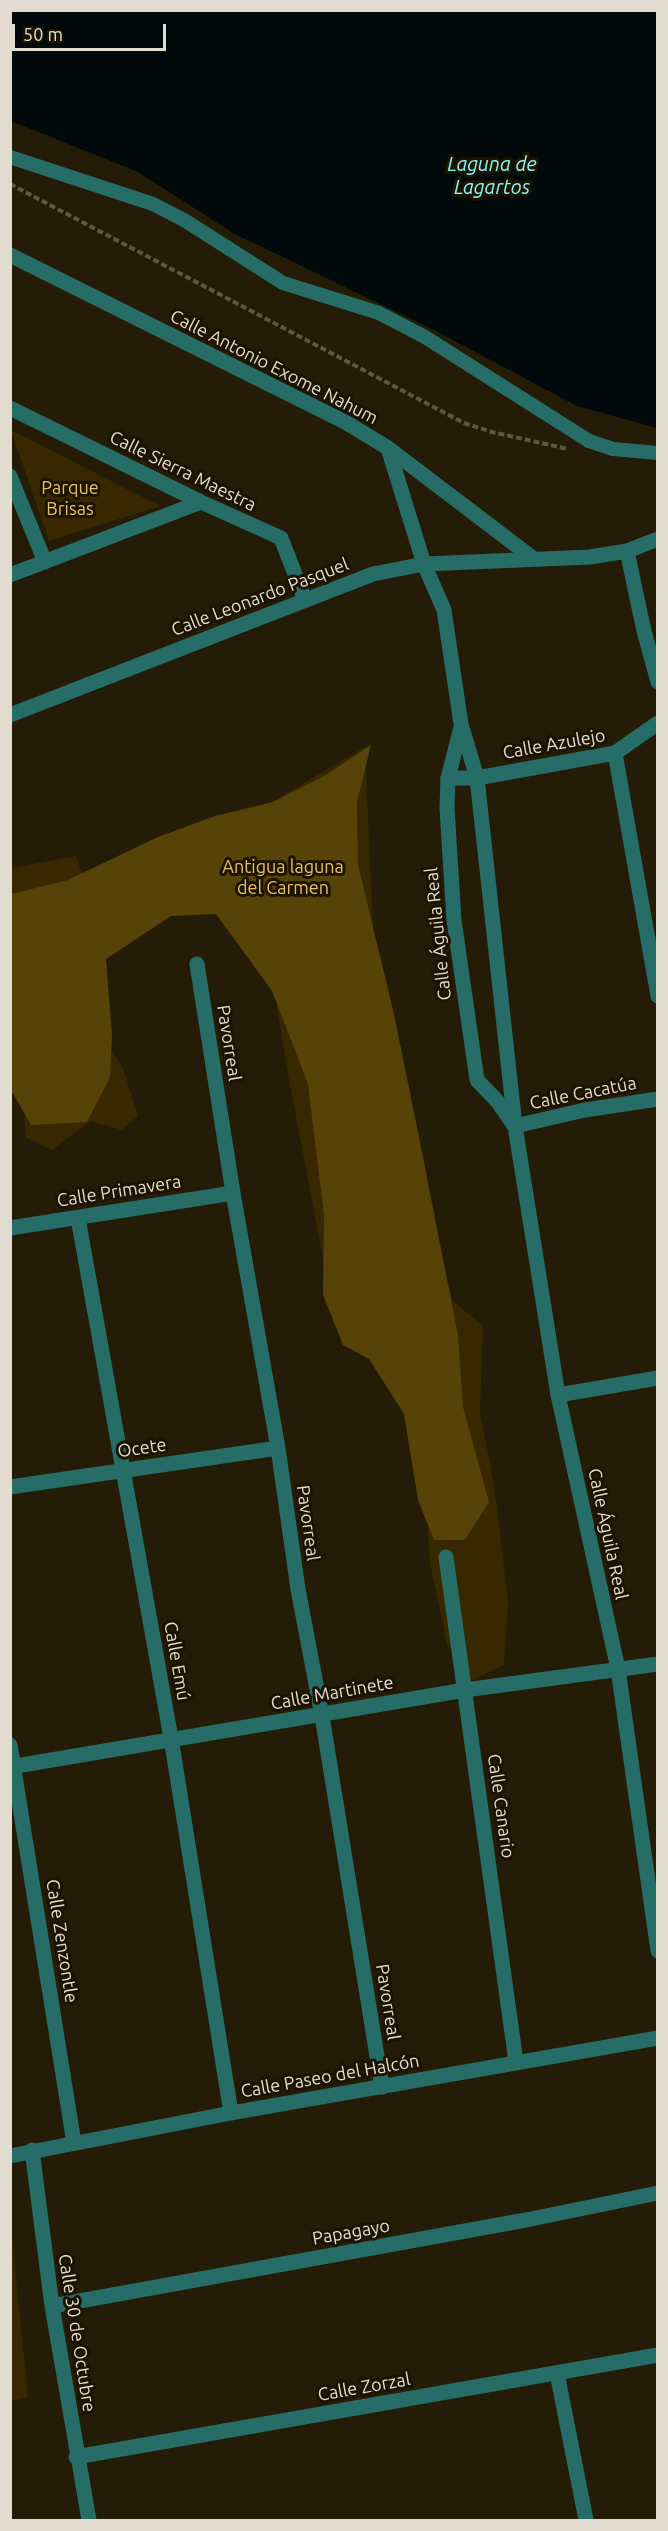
<!DOCTYPE html>
<html>
<head>
<meta charset="utf-8">
<style>
	body { margin:0 }
	#map { position:relative; width:668px; height:2531px; overflow:hidden; background:#251c07; font-family:Ubuntu,sans-serif }
	canvas { display:block }
	.frame { position:absolute; inset:0; border:12px solid #e1dccf; pointer-events:none }
	.scale { position:absolute; left:12px; top:24px; width:154px; height:27px; box-sizing:border-box; border:3px solid #e1dccf; border-top:0; padding-left:8px; font-size:18px; line-height:21px; white-space:nowrap; color:#e1dccf; -webkit-text-stroke:4px #1c1301; paint-order:stroke }
</style>
</head>
<body>
<div id="map">
<canvas width="668" height="2531"></canvas>
<div class="frame"></div>
<div class="scale">50 m</div>
</div>
<script>
const ctx = document.querySelector('canvas').getContext('2d');
ctx.lineJoin = 'round';
function paint(path, color) { ctx.fillStyle = color; ctx.fill(path, 'evenodd'); }
const toPath = rows => new Path2D(rows.map(r => 'M' + r).join(''));
function trace(path, color, width, dash) { ctx.strokeStyle = color; ctx.lineWidth = width; ctx.lineCap = dash ? 'butt' : 'round'; ctx.setLineDash(dash || []); ctx.stroke(path); }
function label(font, color, halo, rows, align = 'center') {
  ctx.font = font + ' Ubuntu,sans-serif'; ctx.lineWidth = 6; ctx.setLineDash([]); ctx.textBaseline = 'middle'; ctx.strokeStyle = halo; ctx.fillStyle = color; for (const [text, x, y, turn = 0] of rows) {
    ctx.save(); ctx.translate(x, y); ctx.rotate((+turn || 0) * Math.PI / 180); ctx.textAlign = isNaN(turn) ? turn : align; if (halo) ctx.strokeText(text, 0, 0); ctx.fillText(text, 0, 0); ctx.restore();
  }
}
paint(toPath([
	[11,430,160,506,49,541],
	[365,747,379,1071,425,1179,452,1300,483,1326,480,1412,495,1491,508,1602,504,1665,472,1680,447,1644,430,1563,419,1387,325,1270,288,1074,266,938,220,863,118,936,92,985,96,1027,123,1068,138,1116,122,1130,91,1121,52,1150,26,1138,11,902,11,868,76,856,86,885,151,873],
	[11,2229,28,2397,11,2401,10,2401]
]), '#382800');
paint(toPath([
	[371,745,357,802,358,865,394,1014,419,1137,458,1335,463,1407,489,1502,465,1540,434,1540,418,1500,404,1414,369,1359,343,1345,323,1295,324,1215,308,1084,272,991,216,914,171,916,106,959,112,1035,110,1077,87,1122,31,1125,11,1090,11,894,68,880,158,837,215,816,273,802,326,775]
]), '#574207');
paint(toPath([
	[10,11,657,11,657,428,577,406,432,329,233,233,138,172,11,121]
]), '#01090a');
trace(toPath([
	[10,184,464,423,492,432,568,449]
]), '#5e5644', 4, [6, 3]);
trace(toPath([
	[10,157,153,204,184,220,283,283,379,313,425,337,589,441,613,449,658,453]
]), '#266c67', 14);
trace(toPath([
	[10,408,201,502,281,538,305,600],
	[10,476,45,562],
	[627,551,644,631,658,682],
	[10,575,201,502],
	[615,753,658,996],
	[448,778,477,778,615,753,658,723],
	[197,964,233,1193,278,1448,298,1589,322,1716,382,2087],
	[515,1126,585,1110,658,1099],
	[78,1218,171,1738,231,2113],
	[10,1228,233,1193],
	[558,1395,658,1378],
	[10,1487,278,1448],
	[446,1557,516,2062],
	[10,1745,74,2143],
	[10,1767,465,1690,658,1664],
	[32,2150,52,2306,89,2520],
	[10,2156,231,2113,658,2038],
	[52,2306,526,2220,658,2193],
	[557,2373,586,2520],
	[76,2457,658,2355]
]), '#266c67', 15);
trace(toPath([
	[10,255,347,423,388,448,534,559],
	[388,448,424,564,444,610,461,724,477,778,515,1126,558,1395,618,1669,658,1951],
	[10,715,373,574,424,564,590,557,627,551,658,539],
	[461,727,448,778,447,808,454,920,477,1080,498,1102,513,1124]
]), '#266c67', 15);
label('18px', '#e1dccf', '#1c1301', [
	["Calle Antonio Exome Nahum",274,367,27],
	["Calle Sierra Maestra",183,471,26],
	["Calle Leonardo Pasquel",260,597,-21],
	["Calle Azulejo",554,744,-10],
	["Calle Águila Real",438,934,-96],
	["Pavorreal",229,1043,81],
	["Calle Cacatúa",583,1093,-11],
	["Calle Primavera",119,1191,-9],
	["Ocete",142,1448,-8],
	["Pavorreal",308,1523,82],
	["Calle Águila Real",608,1534,78],
	["Calle Emú",177,1661,80],
	["Calle Martinete",332,1693,-10],
	["Calle Canario",501,1806,82],
	["Calle Zenzontle",62,1941,81],
	["Pavorreal",388,2002,81],
	["Calle Paseo del Halcón",330,2076,-10],
	["Papagayo",351,2232,-10],
	["Calle 30 de Octubre",77,2333,81],
	["Calle Zorzal",364,2387,-10]
]);
label('18px', '#eac15f', '#1c1301', [
	["Parque",70,488],
	["Brisas",70,509],
	["Antigua laguna",283,867],
	["del Carmen",283,888]
]);
label('italic 20px', '#88f4fa', '#1c1301', [
	["Laguna de",492,164],
	["Lagartos",492,187]
]);
</script>
</body>
</html>
